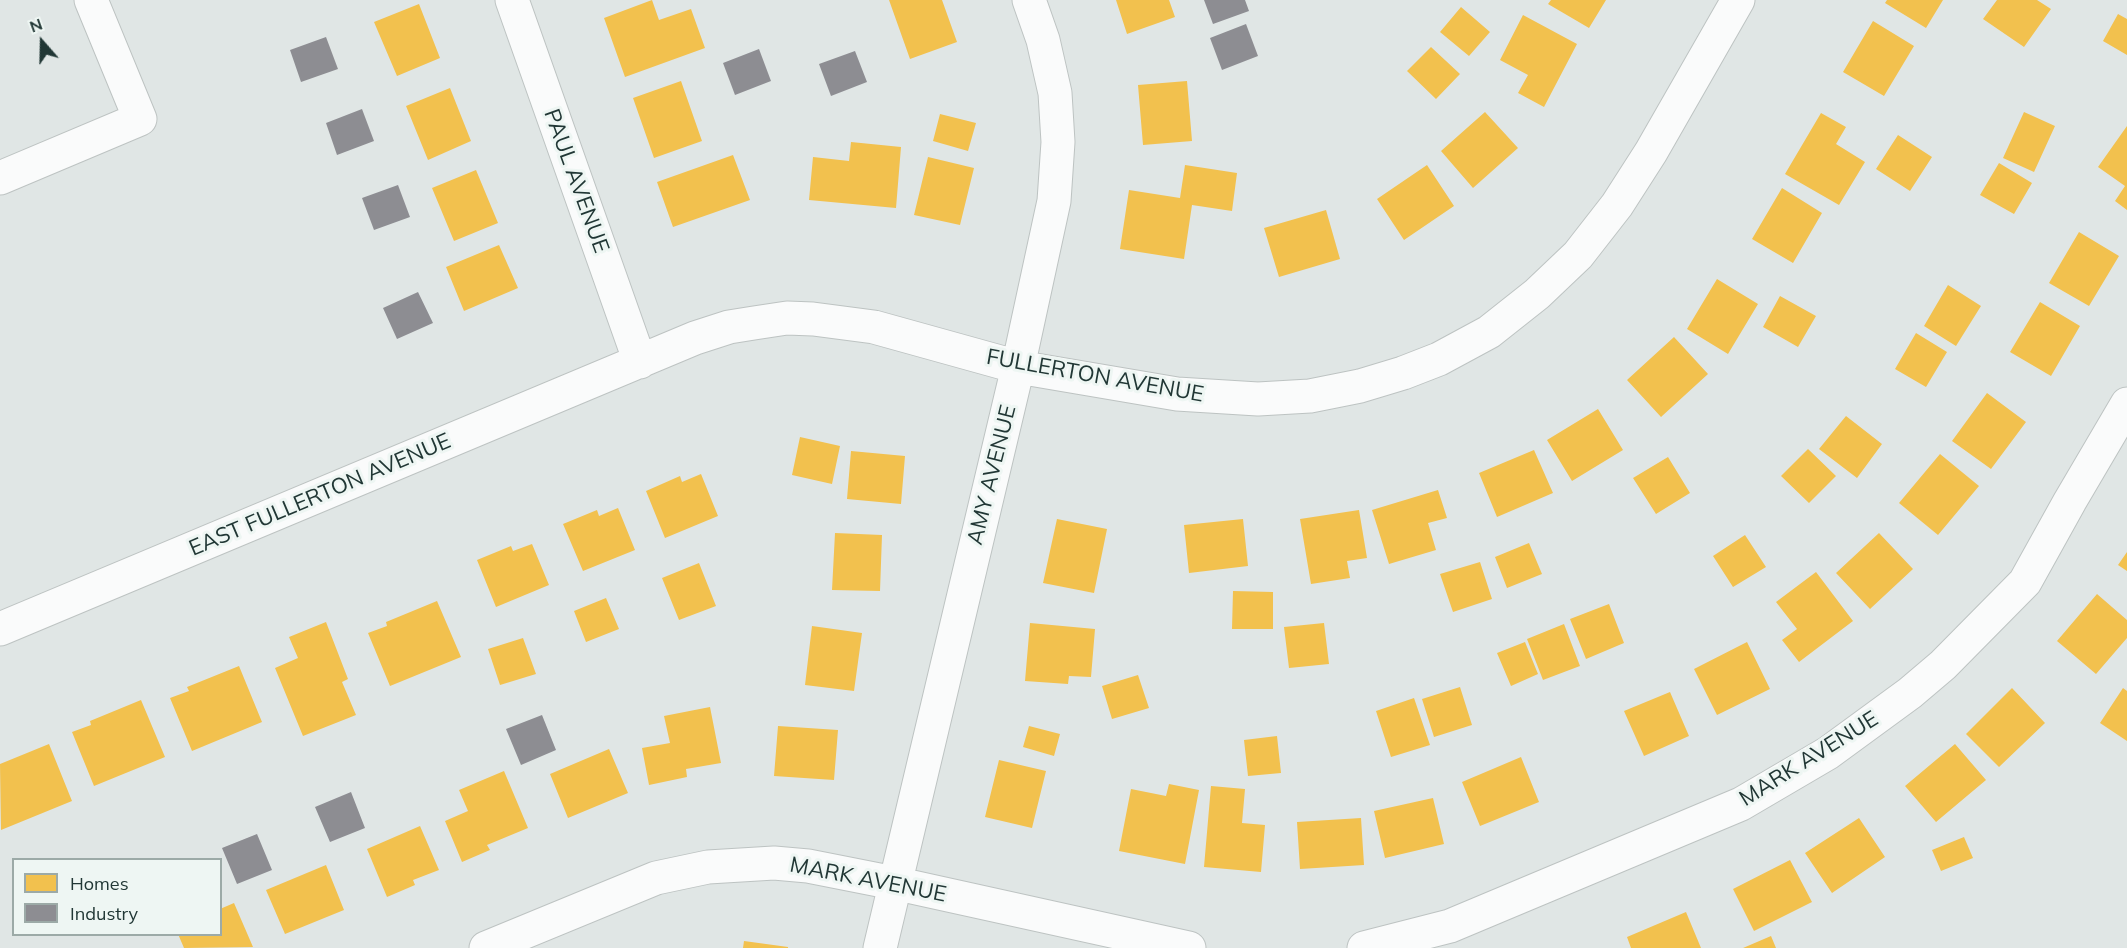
<!DOCTYPE html>
<html>
<head>
<meta charset="utf-8">
<style>
	body { margin:0 }
	#map { position:relative; width:2127px; height:948px; overflow:hidden; background:#e0e6e5; font-family:Mulish,sans-serif }
	canvas { display:block }
	.legend { position:absolute; left:12px; top:858px; width:210px; height:78px; box-sizing:border-box; background:#eef6f3; border:2px solid #9caaa7; margin:0; padding:8px 10px; list-style:none; font-size:18px; color:#213735 }
	.legend li { display:flex; align-items:center; gap:12px; height:30px }
	.legend b { width:30px; border:2px solid #9caaa7 }
	.north { position:absolute; left:12px; top:12px; width:60px; height:60px; -webkit-text-stroke:4px #eef6f3; paint-order:stroke; rotate:340deg; font-size:16px; font-weight:700; line-height:24px; text-align:center; color:#213735 }
	.north::after { content:''; display:block; margin:auto; width:21px; height:27px; background:#213735; clip-path:polygon(50% 0,100% 100%,50% 72%,0 100%) }
</style>
</head>
<body>
<div id="map">
<canvas width="2127" height="948"></canvas>
<ul class="legend">
<li><b style="height:16px;background:#f2c14e"></b>Homes</li>
<li><b style="height:16px;background:#8d8d92"></b>Industry</li>
</ul>
<div class="north">N</div>
</div>
<script>
const ctx = document.querySelector('canvas').getContext('2d');
ctx.lineJoin = 'round';
function paint(path, color) { ctx.fillStyle = color; ctx.fill(path, 'evenodd'); }
const toPath = rows => new Path2D(rows.map(r => 'M' + r).join(''));
function trace(path, color, width, dash) { ctx.strokeStyle = color; ctx.lineWidth = width; ctx.lineCap = dash ? 'butt' : 'round'; ctx.setLineDash(dash || []); ctx.stroke(path); }
function label(font, color, halo, rows, align = 'center') {
  ctx.font = font + ' Mulish,sans-serif'; ctx.lineWidth = 6; ctx.setLineDash([]); ctx.textBaseline = 'middle'; ctx.strokeStyle = halo; ctx.fillStyle = color; for (const [text, x, y, turn = 0] of rows) {
    ctx.save(); ctx.translate(x, y); ctx.rotate((+turn || 0) * Math.PI / 180); ctx.textAlign = isNaN(turn) ? turn : align; if (halo) ctx.strokeText(text, 0, 0); ctx.fillText(text, 0, 0); ctx.restore();
  }
}
paint(toPath([
	[652,0,659,20,691,9,705,48,625,77,604,18],
	[889,0,942,0,957,42,910,59],
	[1116,0,1169,0,1175,17,1127,34],
	[1551,0,1606,0,1589,28,1548,4],
	[1887,0,1943,0,1926,28,1885,3],
	[1997,0,2037,0,2051,9,2024,47,1983,19],
	[419,4,440,58,397,76,374,22],
	[1461,7,1490,32,1469,56,1440,32],
	[2118,14,2127,19,2127,55,2103,41],
	[1523,15,1577,44,1544,107,1518,93,1528,75,1500,60],
	[1873,21,1914,46,1884,96,1843,72],
	[1431,47,1460,74,1436,99,1407,71],
	[681,81,702,141,654,158,633,98],
	[1187,81,1192,141,1143,145,1138,85],
	[450,88,471,141,428,160,406,106],
	[1485,112,1518,148,1473,188,1441,151],
	[2024,112,2055,126,2034,172,2003,158],
	[1821,113,1846,127,1836,144,1865,162,1839,205,1785,174],
	[940,114,976,123,968,151,933,141],
	[2127,126,2127,210,2115,201,2125,186,2098,167],
	[1898,135,1932,157,1910,191,1876,169],
	[851,142,901,147,896,208,809,200,813,157,849,161],
	[733,155,750,200,673,227,657,182],
	[928,157,974,168,960,225,914,215],
	[1999,163,2032,183,2014,214,1980,195],
	[1185,165,1237,173,1232,211,1192,205,1184,259,1120,249,1129,190,1180,198],
	[1427,165,1454,206,1404,240,1377,199],
	[476,170,498,223,454,241,432,188],
	[1782,188,1822,213,1793,263,1752,239],
	[1326,210,1340,259,1279,277,1264,228],
	[2079,232,2119,256,2089,306,2049,283],
	[499,245,518,288,464,311,446,267],
	[1717,279,1758,304,1728,354,1687,329],
	[1948,285,1981,306,1956,346,1924,326],
	[1780,296,1816,316,1798,347,1763,327],
	[2040,302,2080,326,2051,376,2010,352],
	[1916,333,1947,352,1926,387,1895,369],
	[1674,337,1708,374,1661,417,1627,380],
	[1987,393,2026,422,1991,469,1952,441],
	[1598,409,1623,450,1572,481,1547,440],
	[1846,416,1882,444,1857,478,1819,449],
	[800,437,840,446,832,484,792,475],
	[1808,449,1836,476,1809,503,1781,476],
	[1534,450,1553,493,1497,517,1479,473],
	[851,451,905,456,901,504,847,499],
	[1940,454,1979,486,1938,535,1899,503],
	[1668,457,1690,493,1656,514,1633,478],
	[701,474,718,516,665,538,646,491,680,476,682,482],
	[1438,490,1447,518,1428,523,1436,550,1389,564,1372,510],
	[618,508,635,550,583,571,563,524,597,510,599,516],
	[1359,510,1367,558,1347,561,1350,578,1311,584,1300,519],
	[1057,519,1107,529,1094,593,1043,583],
	[1243,519,1248,566,1189,573,1184,525],
	[835,533,882,535,880,591,832,590],
	[1879,533,1913,569,1870,609,1836,573],
	[1745,535,1766,567,1733,587,1713,556],
	[1529,543,1542,574,1507,588,1495,557],
	[532,544,549,585,496,607,477,560,511,546,513,551],
	[2127,552,2127,571,2118,565],
	[1480,562,1492,599,1453,612,1440,574],
	[699,563,716,606,679,620,662,578],
	[1816,572,1853,621,1799,662,1782,640,1797,629,1776,602],
	[1233,591,1273,592,1273,629,1232,629],
	[2097,594,2127,620,2127,638,2096,674,2057,641],
	[606,598,619,629,586,642,574,611],
	[437,601,461,657,390,686,368,633,387,626,386,622],
	[1609,604,1624,643,1586,659,1570,619],
	[326,622,348,679,342,682,356,715,303,736,275,668,298,658,289,637],
	[1030,623,1095,629,1091,677,1069,676,1068,684,1025,681],
	[1324,623,1329,664,1289,668,1284,627],
	[1564,624,1580,666,1543,680,1527,639],
	[812,626,862,633,854,691,805,685],
	[523,638,536,674,500,685,488,649],
	[1525,642,1538,674,1511,686,1497,653],
	[1747,642,1770,689,1717,715,1694,669],
	[239,666,262,722,192,751,170,698,189,691,187,687],
	[1138,675,1149,708,1112,719,1102,686],
	[1460,687,1472,725,1434,737,1422,699],
	[2012,688,2045,723,1999,767,1966,734],
	[2123,688,2127,691,2127,741,2100,723],
	[1670,692,1689,736,1644,756,1624,711],
	[1414,698,1430,745,1391,757,1376,711],
	[141,700,165,757,94,786,72,732,91,725,90,721],
	[710,707,721,763,686,769,687,777,649,785,642,748,670,743,664,716],
	[778,726,838,730,834,780,774,776],
	[1029,726,1060,734,1054,756,1023,747],
	[1277,736,1281,773,1248,776,1244,740],
	[49,744,72,801,1,830,0,764],
	[1955,744,1986,780,1936,822,1905,786],
	[609,749,628,793,568,818,550,774],
	[1521,757,1539,802,1480,826,1462,782],
	[999,760,1046,771,1032,828,985,817],
	[504,771,528,828,487,845,490,850,462,862,445,821,468,811,459,790],
	[1169,784,1199,790,1185,864,1119,851,1131,789,1166,796],
	[1211,786,1245,789,1242,823,1265,825,1261,872,1204,867],
	[1433,798,1444,844,1385,858,1374,811],
	[1361,818,1364,865,1300,869,1297,822],
	[1859,818,1885,857,1832,893,1805,853],
	[420,826,439,870,413,880,415,885,387,897,367,849],
	[1964,837,1973,858,1941,871,1932,850],
	[1790,860,1812,902,1754,931,1733,889],
	[326,865,344,910,285,934,266,890],
	[234,903,253,947,184,948,178,934,220,934,220,909],
	[1686,912,1701,948,1631,948,1627,937],
	[1771,936,1776,948,1743,948],
	[744,941,788,947,788,948,743,948]
]), '#f2c14e');
paint(toPath([
	[1204,0,1245,0,1249,11,1213,24],
	[1246,24,1258,56,1222,70,1210,38],
	[326,37,338,69,301,82,290,50],
	[759,49,771,81,735,95,723,63],
	[855,51,867,82,831,96,819,64],
	[362,109,374,141,337,155,326,123],
	[398,185,410,217,374,230,362,198],
	[418,292,433,323,397,339,383,308],
	[542,715,556,750,521,765,506,729],
	[351,792,365,828,330,842,315,807],
	[257,834,272,870,237,884,222,848]
]), '#8d8d92');
const minor = toPath([
	[512,0,640,362],
	[0,178,140,119,91,0],
	[0,629,695,338,729,327,754,323,787,318,813,319,874,327,1018,367,1177,394,1258,399,1310,396,1360,386,1403,373,1439,359,1489,332,1537,294,1578,255,1617,205,1651,152,1738,0],
	[486,948,656,878,708,867,774,863,808,866,894,883,1189,948],
	[880,948,1018,367,1054,201,1058,142,1055,93,1043,40,1029,0],
	[1364,948,1450,926,1741,804,1828,753,1910,693,1943,665,2025,582,2070,501,2127,404]
]);
trace(minor, '#bdc3c2', 35);
trace(minor, '#fafbfb', 33);
label('22px', '#213735', '#eef6f3', [
	["PAUL AVENUE",576,181,70],
	["FULLERTON AVENUE",1095,376,10],
	["AMY AVENUE",992,475,-76],
	["EAST FULLERTON AVENUE",320,495,-23],
	["MARK AVENUE",1809,759,-32],
	["MARK AVENUE",868,880,11]
]);
</script>
</body>
</html>
